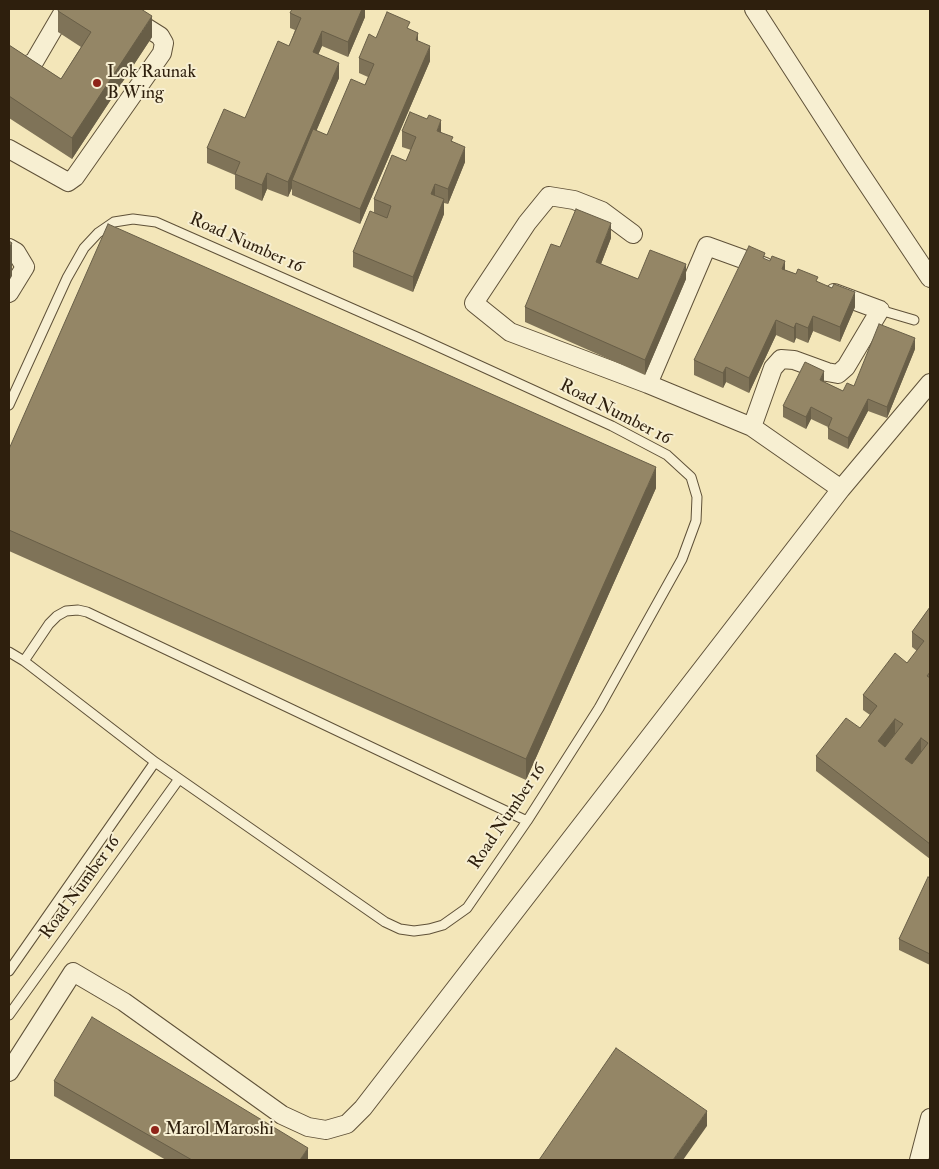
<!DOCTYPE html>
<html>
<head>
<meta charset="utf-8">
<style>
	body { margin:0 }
	#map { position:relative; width:939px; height:1169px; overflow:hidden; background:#f3e6b9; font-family:"IM FELL Double Pica",serif }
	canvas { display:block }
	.frame { position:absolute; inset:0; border:10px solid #2e1f0d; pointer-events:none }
</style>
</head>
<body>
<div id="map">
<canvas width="939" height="1169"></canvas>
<div class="frame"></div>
</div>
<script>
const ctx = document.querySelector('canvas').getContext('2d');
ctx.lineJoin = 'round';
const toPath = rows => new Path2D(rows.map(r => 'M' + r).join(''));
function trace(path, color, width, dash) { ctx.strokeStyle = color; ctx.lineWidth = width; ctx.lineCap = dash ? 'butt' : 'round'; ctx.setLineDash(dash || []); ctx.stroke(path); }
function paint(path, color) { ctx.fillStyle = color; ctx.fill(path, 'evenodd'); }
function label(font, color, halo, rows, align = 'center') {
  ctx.font = font + ' "IM FELL Double Pica",serif'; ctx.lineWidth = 4; ctx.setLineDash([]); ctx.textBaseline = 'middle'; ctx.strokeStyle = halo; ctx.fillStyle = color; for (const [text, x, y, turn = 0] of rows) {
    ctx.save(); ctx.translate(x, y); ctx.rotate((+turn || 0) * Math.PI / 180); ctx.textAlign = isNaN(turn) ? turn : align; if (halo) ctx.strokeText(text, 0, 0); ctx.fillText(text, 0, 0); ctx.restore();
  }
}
const lane = toPath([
	[880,310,914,320],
	[9,405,67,278,84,248,98,233,114,222,133,219,156,222,417,337,612,426,667,455,691,477,697,497,696,521,682,559,599,708,527,821,467,908,443,925,429,929,414,931,400,929,385,922,155,762,24,661,9,652],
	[24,661,49,624,57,616,66,611,78,610,87,612,527,821],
	[9,971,155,762],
	[9,1015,179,779]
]);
const street = toPath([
	[754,9,854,164,930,278],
	[9,58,23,67,34,62,65,9],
	[9,149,68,182,75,177,162,53,164,43,160,36,117,9],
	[9,248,16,252,25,267,9,293],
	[648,384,707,246,765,267],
	[752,427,773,368,781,359,794,360,827,372,838,374,846,367,880,310,834,293],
	[841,489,930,383],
	[9,1072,73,972,124,1002,282,1115,308,1127,326,1130,347,1124,363,1108,841,489,752,427,648,384,510,332,474,303,527,223,549,196,574,200,602,211,633,234],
	[919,1160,930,1118]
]);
trace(lane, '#5f5138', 11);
trace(street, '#5f5138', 20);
trace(lane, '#f7efd2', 9);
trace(street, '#f7efd2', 18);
paint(toPath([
	[365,9,365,17,348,57,322,46,318,54,339,78,316,131,327,135,365,85,368,77,359,73,359,58,376,38,410,29,418,41,430,61,360,224,292,195,292,188,288,197,267,189,262,201,235,189,235,175,207,163,207,148,245,118,289,46,295,30,290,28,290,13],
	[58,11,152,37,72,159,9,118,9,45,61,79,81,47,58,32],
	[402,131,441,132,453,142,465,162,448,204,444,203,444,214,413,292,353,267,353,252,374,213,374,199,406,161,411,150,402,147],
	[611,238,601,264,638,279,686,279,645,375,525,322,525,307,560,247],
	[765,259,785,270,818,282,855,307,840,342,813,331,808,343,796,338,794,343,776,335,749,393,726,382,723,388,694,375,694,360],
	[915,349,887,418,868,411,848,449,828,439,828,427,811,419,806,429,783,417,783,406,824,382,843,391,854,386],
	[9,449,656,488,526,780,9,551],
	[930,607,930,859,816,771,816,756,860,728,870,715,863,710,863,695,907,663,917,651,912,647,912,632],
	[930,878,930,965,899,950,899,939],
	[54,1081,308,1160,166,1160,54,1096]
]), '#7f7358');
paint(toPath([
	[362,9,365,9,365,17,348,57,348,42],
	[152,16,152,37,72,159,72,138],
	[322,31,322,46,313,67,313,52],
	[418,33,418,48,416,40],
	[430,46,430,61,360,224,360,209],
	[339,63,339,78,295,181,292,180,292,188,288,197,288,182],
	[441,120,441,135,437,131],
	[465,147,465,162,448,204,448,189],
	[267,173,267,189,262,201,262,185],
	[435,184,435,199,431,194],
	[444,199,444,214,413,292,413,277],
	[611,223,611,238,596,277,596,262],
	[9,237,9,248,12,243,12,276,9,281],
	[785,261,785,276,782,269],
	[686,264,686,279,645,375,645,360],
	[855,292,855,307,840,342,840,327],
	[813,316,813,331,808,343,808,328],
	[776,320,776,335,749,393,749,378],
	[796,323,796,338,794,343,794,328],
	[915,338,915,349,887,418,887,407],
	[726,367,726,382,723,388,723,373],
	[824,371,824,383,820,380],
	[868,399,868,411,848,449,848,438],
	[811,407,811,419,806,429,806,417],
	[656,467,656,488,526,780,526,759],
	[895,719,895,734,878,756,878,741],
	[921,738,921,753,905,774,905,759],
	[707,1111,707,1126,683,1160,673,1160],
	[308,1148,308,1160,300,1160]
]), '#685e47');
const building = toPath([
	[59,9,141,9,152,16,72,138,9,96,9,45,61,79,91,32,58,11,59,9],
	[292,9,362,9,348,42,322,31,313,52,339,63,288,182,267,173,262,185,235,174,240,162,207,148,224,109,245,118,278,41,289,46,301,18,290,13,292,9],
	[387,12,410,22,407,28,418,33,416,40,430,46,360,209,292,180,313,129,327,135,351,79,365,85,374,64,359,58,369,34,376,38,387,12],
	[410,112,427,119,429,115,441,120,437,131,453,137,451,141,465,147,448,189,435,184,431,194,444,199,413,277,353,252,370,211,387,218,391,206,374,199,392,155,406,161,416,137,402,131,410,112],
	[576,209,611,223,596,262,638,279,650,250,686,264,645,360,525,307,551,244,560,247,576,209],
	[108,224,656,467,526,759,9,530,9,449,108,224],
	[9,241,12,243,9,248,9,241],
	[749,246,765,253,763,258,770,261,772,256,785,261,782,269,796,274,798,269,818,277,816,281,832,288,834,284,855,292,840,327,813,316,808,328,796,323,794,328,776,320,749,378,726,367,723,373,694,360,749,246],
	[879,324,915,338,887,407,868,399,848,438,828,428,832,418,811,407,806,417,783,406,805,362,824,371,820,380,843,391,847,383,854,386,879,324],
	[930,607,930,672,927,676,930,678,930,844,816,756,846,718,860,728,877,706,863,695,895,653,907,663,924,641,912,632,930,607],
	[895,719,903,724,885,747,878,741,895,719],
	[921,738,928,743,912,764,905,759,921,738],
	[928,877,930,878,930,954,899,939,928,877],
	[92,1017,308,1148,300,1160,192,1160,54,1081,92,1017],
	[616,1048,707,1111,673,1160,539,1160,616,1048]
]);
paint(building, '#948666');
trace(building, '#685e47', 1);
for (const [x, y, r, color] of [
	[97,83,5,"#8f2418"],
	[155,1130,5,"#8f2418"]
]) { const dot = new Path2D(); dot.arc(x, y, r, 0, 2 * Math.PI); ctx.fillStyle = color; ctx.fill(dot); trace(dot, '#f7efd2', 2); }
label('18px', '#2e1f0d', '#f7efd2', [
	["Lok Raunak",107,73],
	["B Wing",107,94],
	["Marol Maroshi",165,1130]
], 'left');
label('18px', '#2e1f0d', '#f7efd2', [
	["Road Number 16",246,244,24],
	["Road Number 16",615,413,27],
	["Road Number 16",508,817,-56],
	["Road Number 16",81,888,-54]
]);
</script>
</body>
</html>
